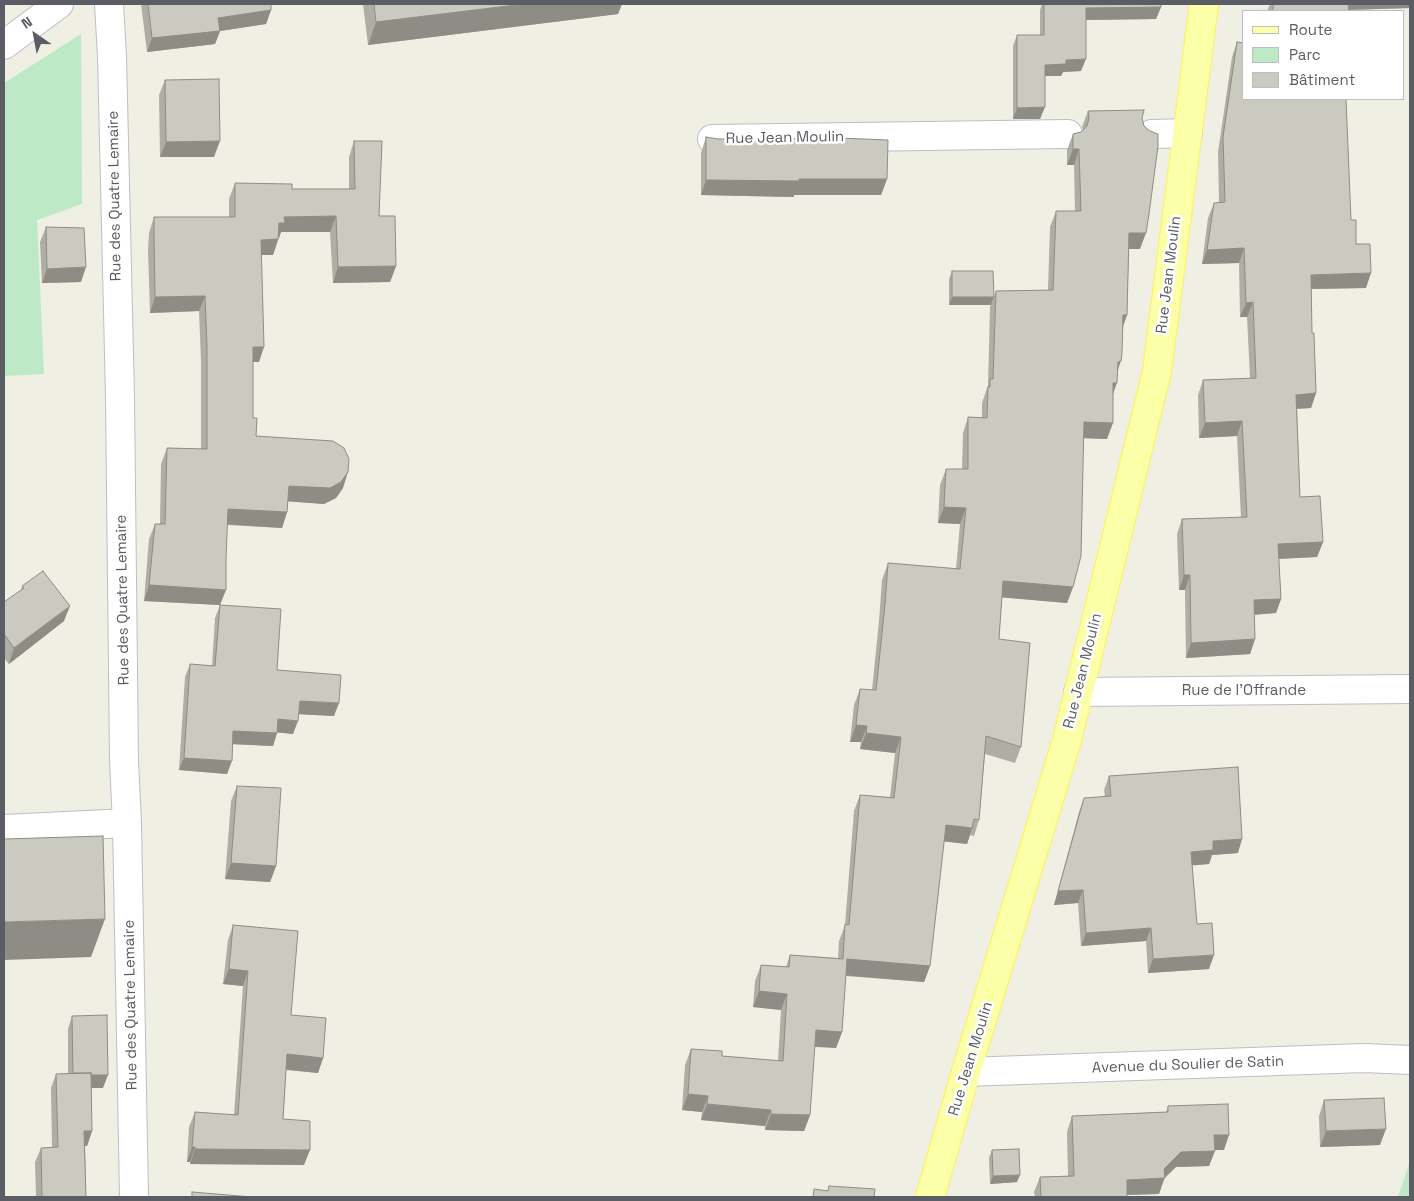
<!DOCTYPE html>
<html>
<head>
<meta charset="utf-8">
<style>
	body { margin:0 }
	#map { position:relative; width:1414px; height:1201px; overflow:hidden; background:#efefe3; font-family:"Space Grotesk",sans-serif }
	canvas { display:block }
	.frame { position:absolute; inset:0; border:5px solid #5b5d65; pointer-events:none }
	.legend { position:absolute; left:1242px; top:10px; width:162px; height:90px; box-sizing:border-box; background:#fff; border:1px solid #bdbec1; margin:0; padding:6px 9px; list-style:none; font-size:15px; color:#5b5d65 }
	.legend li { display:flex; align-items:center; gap:10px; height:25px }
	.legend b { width:25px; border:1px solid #bdbec1 }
	.north { position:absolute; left:10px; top:10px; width:50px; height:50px; -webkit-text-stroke:4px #fff; paint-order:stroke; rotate:327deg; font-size:14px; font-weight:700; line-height:20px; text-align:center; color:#5b5d65 }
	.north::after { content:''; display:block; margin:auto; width:18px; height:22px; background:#5b5d65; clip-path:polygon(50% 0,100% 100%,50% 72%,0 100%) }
</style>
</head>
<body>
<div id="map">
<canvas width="1414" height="1201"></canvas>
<div class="frame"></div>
<ul class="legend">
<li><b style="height:6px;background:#faffa8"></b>Route</li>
<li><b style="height:14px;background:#bde9c7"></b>Parc</li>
<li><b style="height:14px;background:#cacac0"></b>Bâtiment</li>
</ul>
<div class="north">N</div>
</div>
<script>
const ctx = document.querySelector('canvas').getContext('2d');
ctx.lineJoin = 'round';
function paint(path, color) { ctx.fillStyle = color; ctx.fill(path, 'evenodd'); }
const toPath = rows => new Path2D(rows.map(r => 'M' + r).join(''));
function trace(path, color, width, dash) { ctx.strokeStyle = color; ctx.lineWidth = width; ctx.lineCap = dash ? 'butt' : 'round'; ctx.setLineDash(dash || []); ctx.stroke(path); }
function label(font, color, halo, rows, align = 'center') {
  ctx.font = font + ' "Space Grotesk",sans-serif'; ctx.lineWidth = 5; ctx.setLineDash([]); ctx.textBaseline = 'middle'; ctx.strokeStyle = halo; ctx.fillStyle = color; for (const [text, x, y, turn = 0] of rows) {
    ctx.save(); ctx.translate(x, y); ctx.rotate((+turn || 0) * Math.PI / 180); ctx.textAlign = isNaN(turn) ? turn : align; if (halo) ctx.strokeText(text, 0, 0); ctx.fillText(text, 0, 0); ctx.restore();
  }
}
paint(toPath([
	[81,34,82,204,37,220,44,374,4,376,4,83],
	[1410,1161,1410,1197,1398,1197]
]), '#bde9c7');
const minor = toPath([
	[109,4,112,56,120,397,124,761,127,823,134,1197],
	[4,45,59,4],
	[1152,134,1188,133],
	[712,139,1068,134],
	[1078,692,1410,689],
	[4,829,127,823],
	[966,1072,1364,1058,1410,1060]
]);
const major = toPath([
	[930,1197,966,1072,1067,740,1157,371,1204,4]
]);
trace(minor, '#bdbfc6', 30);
trace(major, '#fff34d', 30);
trace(minor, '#fff', 28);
trace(major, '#faffa8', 28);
paint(toPath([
	[141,4,271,4,271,10,266,24,220,31,215,44,147,52],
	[363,4,622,4,618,14,368,45],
	[1042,4,1161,4,1161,7,1156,19,1086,20,1081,71,1063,72,1061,76,1045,76,1040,119,1013,119,1013,46,1017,35,1040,35,1040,10],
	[1270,4,1410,4,1410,8,1349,10,1349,11,1267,11],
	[1237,42,1351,220,1366,288,1311,289,1312,333,1316,393,1311,408,1297,409,1300,497,1323,542,1317,557,1279,559,1281,599,1276,613,1254,615,1255,639,1250,654,1186,658,1185,590,1179,590,1177,534,1182,519,1241,518,1237,436,1199,438,1198,395,1203,380,1250,378,1247,317,1240,317,1239,263,1202,264,1208,218,1214,203,1219,203,1218,152,1232,57],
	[165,80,214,157,160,157,159,95],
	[1088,111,1142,118,1140,249,1129,249,1127,315,1123,327,1118,371,1113,395,1107,439,1084,438,1073,587,1067,603,1002,597,999,639,1021,747,1015,763,985,754,979,820,974,836,970,835,967,844,944,841,930,966,924,982,845,976,842,1032,836,1048,814,1047,810,1115,804,1131,765,1130,765,1126,701,1120,702,1112,682,1110,685,1065,691,1049,722,1056,778,1061,781,1010,753,1007,755,981,761,965,786,967,790,955,838,958,839,941,845,925,854,811,860,795,890,797,895,753,860,749,861,742,850,742,854,705,860,689,872,690,879,621,882,580,888,563,956,569,960,524,938,523,940,485,946,469,962,469,963,433,968,417,982,418,982,403,988,385,990,307,996,291,1048,290,1050,227,1056,211,1075,211,1074,165,1067,165,1067,150,1073,134,1081,132,1083,130,1082,127],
	[706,137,887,179,881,195,794,195,794,197,701,195,701,153],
	[354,141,396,266,390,282,333,283,330,232,281,232,273,255,261,255,259,362,253,362,253,418,256,436,343,488,336,498,324,504,288,501,287,512,282,528,227,525,220,605,277,670,334,716,298,714,293,734,277,732,273,746,233,744,227,774,179,770,185,677,190,664,212,666,215,618,220,605,144,601,149,539,155,524,160,524,161,464,167,448,201,449,201,362,199,311,150,313,148,250,149,233,154,217,229,217,229,199,235,183,292,189,349,189,349,157],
	[46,227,81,282,42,283,40,242],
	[952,271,994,297,991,305,949,305,949,279],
	[22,586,64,621,9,664,4,658,4,602,21,590],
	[1109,776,1238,853,1212,855,1209,864,1192,865,1197,924,1209,969,1148,973,1146,941,1081,946,1078,903,1054,905,1079,812,1084,798,1105,797,1104,790],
	[237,786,276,866,270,882,225,879,231,801],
	[233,925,291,1015,323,1058,318,1073,286,1070,283,1119,304,1165,190,1164,190,1162,187,1162,189,1127,195,1112,234,1115,243,986,223,984,228,940],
	[72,1016,103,1088,91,1088,92,1131,87,1146,85,1146,86,1197,36,1197,35,1162,41,1148,52,1147,51,1088,56,1074,68,1074,68,1029],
	[1324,1100,1380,1145,1320,1147,1319,1116],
	[1168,1106,1224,1150,1215,1150,1209,1166,1176,1167,1165,1178,1159,1194,1127,1195,1127,1197,1035,1197,1034,1192,1040,1177,1068,1176,1067,1132,1072,1116,1166,1112],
	[992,1150,1017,1182,990,1184,989,1158]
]), '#aeaea5');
paint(toPath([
	[524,4,622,4,618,14,368,45,376,22],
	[1345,4,1410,4,1410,8,1343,10],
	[1161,7,1156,19,1082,20,1086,8],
	[271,10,266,24,220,31,215,44,147,52,152,38,218,18],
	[1086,59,1081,71,1063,72,1061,76,1041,76,1045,65,1066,60],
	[1045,107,1040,119,1013,119,1017,108],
	[220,141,214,157,160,157,166,142],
	[1073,149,1079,149,1074,165,1067,165],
	[799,179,887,179,881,195,794,195,794,197,701,195,706,180],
	[336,216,330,232,281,232,279,238,273,238,279,223,284,217],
	[1129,233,1146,233,1140,249,1123,249],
	[278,239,273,255,255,255,261,240],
	[1244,248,1239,263,1202,264,1207,250],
	[396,266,390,282,333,283,338,267],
	[86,267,81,282,42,283,47,269],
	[1371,273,1366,288,1305,289,1311,275],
	[205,296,199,311,150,313,155,297],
	[952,297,994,297,991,305,949,305],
	[1253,302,1247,317,1240,317,1246,303],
	[1123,315,1127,315,1121,331],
	[253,347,264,347,259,362,247,362],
	[1121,361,1115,377,1118,362],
	[1113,383,1117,383,1111,399],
	[1316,393,1311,408,1291,409,1296,395],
	[1242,421,1237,436,1199,438,1205,423],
	[1084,422,1113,423,1107,439,1078,438],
	[348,472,343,488,336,498,324,504,283,501,289,486],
	[944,507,966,508,960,524,938,523],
	[228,509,287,512,282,528,223,524],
	[1323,542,1317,557,1273,559,1278,544],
	[1184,575,1190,575,1185,590,1179,590],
	[1003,581,1073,587,1067,603,997,597],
	[149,585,226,590,220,605,144,601],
	[1281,599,1276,613,1248,615,1254,600],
	[70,606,64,621,9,664,14,648],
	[1255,639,1250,654,1186,658,1191,643],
	[300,701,339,703,334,716,295,714],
	[278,719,298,721,293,734,273,732],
	[856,725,867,726,861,742,850,742],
	[233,731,277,733,273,746,229,744],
	[866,733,901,737,895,753,860,749],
	[184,758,232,761,227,774,179,770],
	[946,825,972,828,967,844,940,841],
	[1242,839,1238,853,1212,855,1209,864,1187,866,1191,852,1213,841],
	[231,863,276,866,270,882,225,879],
	[1083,890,1078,903,1054,905,1058,891],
	[105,919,91,957,4,960,4,922],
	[1151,928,1146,941,1081,946,1086,933],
	[1214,955,1209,969,1148,973,1153,959],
	[847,959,930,966,924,982,841,975],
	[229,969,248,971,243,986,223,984],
	[759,991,787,994,781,1010,753,1007],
	[816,1030,842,1032,836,1048,810,1046],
	[287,1054,323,1058,318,1073,281,1069],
	[73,1075,108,1075,103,1088,68,1088],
	[688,1094,708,1096,702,1112,682,1110],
	[707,1104,771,1110,765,1126,701,1120],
	[771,1114,810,1115,804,1131,765,1130],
	[1386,1129,1380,1145,1320,1147,1326,1131],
	[84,1131,92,1131,87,1146,79,1146],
	[1214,1135,1229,1135,1224,1150,1209,1150],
	[192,1147,195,1147,190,1162,187,1162],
	[195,1149,310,1150,304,1165,190,1164],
	[1215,1151,1209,1166,1176,1167,1164,1178,1159,1194,1121,1195,1127,1180,1164,1169,1181,1152],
	[1020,1175,1017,1182,990,1184,993,1176]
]), '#8d8d86');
const building = toPath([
	[148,4,271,4,271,10,218,18,220,31,152,38,148,4],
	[374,4,524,4,376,22,374,4],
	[1044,4,1161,4,1161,7,1086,8,1086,59,1066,60,1066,64,1045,65,1045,107,1017,108,1017,35,1044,35,1044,4],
	[1273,4,1348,4,1349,11,1273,11,1273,4],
	[1237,42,1243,43,1243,99,1346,99,1351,220,1356,220,1356,244,1370,244,1371,273,1311,275,1312,333,1314,333,1316,393,1296,395,1300,497,1320,496,1323,542,1278,544,1281,599,1254,600,1255,639,1191,643,1190,575,1184,575,1182,519,1247,517,1242,421,1205,423,1203,380,1256,378,1253,302,1246,303,1244,248,1207,250,1214,203,1225,202,1223,137,1237,42],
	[219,79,220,141,166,142,165,80,219,79],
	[1144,110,1142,118,1144,126,1150,131,1158,134,1158,146,1149,214,1146,233,1129,233,1127,315,1123,315,1122,353,1121,361,1118,362,1117,383,1113,383,1113,423,1084,422,1081,556,1073,587,1003,581,999,639,1030,643,1021,747,986,736,979,820,974,819,972,828,946,825,930,966,847,959,842,1032,816,1030,810,1115,771,1114,771,1110,707,1104,708,1096,688,1094,691,1049,722,1051,722,1056,783,1061,787,994,759,991,761,965,789,967,790,955,843,959,845,924,849,925,860,795,894,798,901,737,866,733,867,726,856,725,860,689,876,690,885,605,888,563,960,569,966,508,944,507,946,469,968,469,968,417,987,418,988,387,990,387,990,379,993,379,996,291,1053,290,1056,211,1081,211,1079,149,1073,149,1073,134,1081,132,1087,126,1089,118,1088,111,1144,110],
	[706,137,718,139,839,138,888,140,887,179,799,179,799,181,706,180,706,137],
	[354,141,382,141,379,216,395,216,396,266,338,267,336,216,284,217,285,223,279,223,278,239,261,240,264,347,253,347,253,418,257,418,256,436,333,441,344,448,349,459,348,472,341,482,330,488,289,486,287,512,228,509,226,560,226,590,149,585,155,524,165,524,167,448,207,449,207,347,205,296,155,297,154,234,154,217,235,217,235,183,292,184,292,189,355,189,354,141],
	[46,227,84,228,86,267,47,269,46,227],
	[952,271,993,271,994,297,952,297,952,271],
	[43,571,70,606,14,648,4,634,4,602,24,588,22,586,43,571],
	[220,605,281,609,277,670,341,675,339,703,300,701,298,721,278,719,277,733,233,731,232,761,184,758,190,664,215,666,220,605],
	[1238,767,1242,839,1213,841,1213,850,1191,852,1197,924,1212,923,1214,955,1153,959,1151,928,1086,933,1083,890,1058,891,1084,798,1111,796,1109,776,1238,767],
	[237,786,281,788,276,866,231,863,237,786],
	[103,836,105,919,4,922,4,839,103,836],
	[233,925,298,931,291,1015,326,1018,323,1058,287,1054,283,1119,310,1121,310,1150,195,1149,195,1147,192,1147,195,1112,238,1115,248,971,229,969,233,925],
	[107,1015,108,1075,91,1075,91,1073,73,1073,72,1016,107,1015],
	[91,1073,92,1131,84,1131,86,1197,42,1197,41,1148,58,1147,56,1074,91,1073],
	[1384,1098,1386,1129,1326,1131,1324,1100,1384,1098],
	[1228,1104,1229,1135,1214,1135,1215,1151,1181,1152,1164,1169,1165,1178,1127,1180,1127,1197,1041,1197,1040,1177,1074,1176,1072,1116,1168,1112,1168,1106,1228,1104],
	[1019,1149,1020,1175,993,1176,992,1150,1019,1149],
	[829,1186,875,1189,874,1197,813,1197,814,1189,828,1191,829,1186],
	[192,1192,252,1197,192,1197,192,1192]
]);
paint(building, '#cacac0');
trace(building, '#8d8d86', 1);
label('15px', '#5b5d65', '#fff', [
	["Rue Jean Moulin",785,138,-1],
	["Rue des Quatre Lemaire",115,196,-91],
	["Rue Jean Moulin",1169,275,-83],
	["Rue des Quatre Lemaire",123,600,-91],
	["Rue Jean Moulin",1083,671,-76],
	["Rue de l'Offrande",1244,691],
	["Rue des Quatre Lemaire",131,1005,-91],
	["Rue Jean Moulin",971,1059,-73],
	["Avenue du Soulier de Satin",1188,1065,-2]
]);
</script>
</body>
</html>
